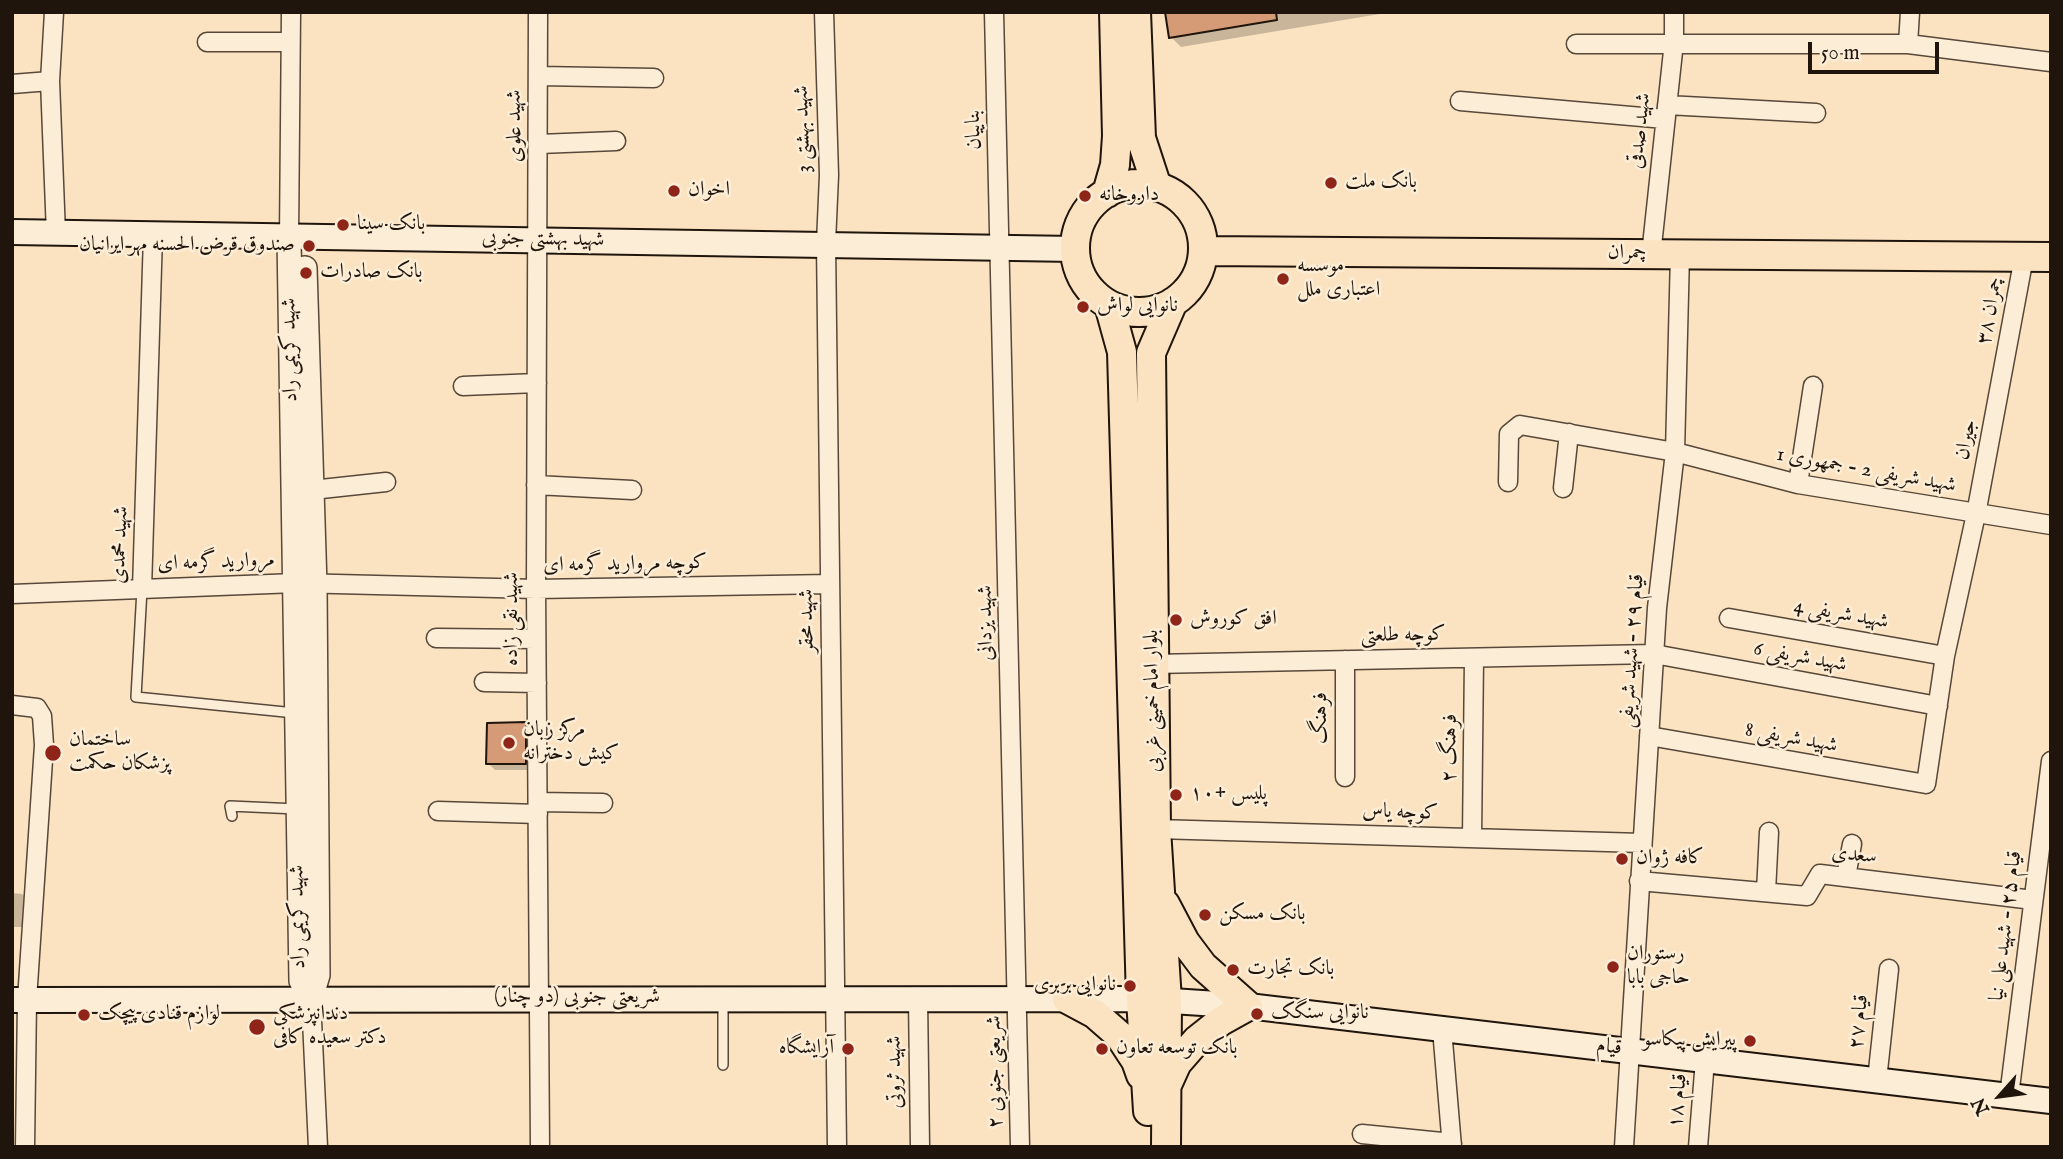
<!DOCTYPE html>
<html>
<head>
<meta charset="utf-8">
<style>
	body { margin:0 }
	#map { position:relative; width:2063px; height:1159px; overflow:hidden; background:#fbe3c1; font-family:"IM FELL English",serif }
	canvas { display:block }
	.frame { position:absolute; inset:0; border:14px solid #20150c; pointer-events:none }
	.north { position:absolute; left:1965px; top:1061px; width:70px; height:70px; -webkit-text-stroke:5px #fcedd7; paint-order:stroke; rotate:242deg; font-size:19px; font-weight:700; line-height:28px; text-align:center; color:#20150c }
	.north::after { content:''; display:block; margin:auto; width:24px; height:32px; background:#20150c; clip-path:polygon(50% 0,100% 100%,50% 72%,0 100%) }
	.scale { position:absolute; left:1808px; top:42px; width:131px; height:32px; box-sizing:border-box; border:4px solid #20150c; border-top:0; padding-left:9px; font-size:21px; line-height:24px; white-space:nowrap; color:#20150c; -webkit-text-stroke:5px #fcedd7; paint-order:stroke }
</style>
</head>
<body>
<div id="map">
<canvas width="2063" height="1159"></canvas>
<div class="frame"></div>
<div class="north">N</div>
<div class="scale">50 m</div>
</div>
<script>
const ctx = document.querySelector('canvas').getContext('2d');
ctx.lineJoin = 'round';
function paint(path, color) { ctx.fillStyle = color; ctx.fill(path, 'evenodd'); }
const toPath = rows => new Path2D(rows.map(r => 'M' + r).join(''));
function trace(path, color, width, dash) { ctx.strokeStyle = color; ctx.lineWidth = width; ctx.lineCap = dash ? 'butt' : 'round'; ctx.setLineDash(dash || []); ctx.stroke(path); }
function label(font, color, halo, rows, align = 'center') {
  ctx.font = font + ' "IM FELL English",Amiri,serif'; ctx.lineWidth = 5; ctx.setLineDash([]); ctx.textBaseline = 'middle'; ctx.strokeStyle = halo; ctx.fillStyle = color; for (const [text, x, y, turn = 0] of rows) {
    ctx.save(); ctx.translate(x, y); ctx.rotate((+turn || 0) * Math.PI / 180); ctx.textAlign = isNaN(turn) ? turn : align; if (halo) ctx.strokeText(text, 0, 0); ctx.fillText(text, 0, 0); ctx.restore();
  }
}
paint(toPath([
	[1167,12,1392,12,1181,47,1171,37],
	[525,724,532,731,532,770,495,770,488,763],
	[12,893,22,894,32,903,30,927,12,927]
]), '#0003');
const building = toPath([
	[1165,12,1276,12,1277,20,1169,38,1165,12],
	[526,722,526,764,486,764,487,723,526,722]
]);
paint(building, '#d59b76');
trace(building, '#20150c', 2);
const service = toPath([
	[142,589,136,697,295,713],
	[232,816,230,806,297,809],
	[723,1000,723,1065]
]);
const minor = toPath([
	[54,12,50,81,56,234],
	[538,12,536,589,540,1147],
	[824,12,829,175,826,243,837,1147],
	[994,12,1020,1147],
	[207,42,290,42],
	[1576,44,1908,44,2051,62],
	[1908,44,1910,12],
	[539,76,654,78],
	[12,84,50,81],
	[1460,101,1665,119],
	[1667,105,1816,113],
	[539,144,616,141],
	[289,238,291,12],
	[1651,255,1674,42,1674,12],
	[463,386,537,383],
	[1508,482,1509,434,1520,425,1675,452,1798,484,2051,525],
	[1798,484,1813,386],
	[536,485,632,490],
	[1563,488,1569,433],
	[312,490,386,482],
	[142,589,153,235],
	[12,594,296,583,536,589,830,584],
	[1729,618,1945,656],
	[436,638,536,639],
	[1153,664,1654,654,1938,706],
	[484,682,537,683],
	[12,705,37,708,42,716,44,745,27,1000,25,1147],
	[1649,736,1926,784,1945,656,1976,514,2024,257],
	[1345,777,1345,660],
	[538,802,603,803],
	[438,811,538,814],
	[1156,829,1642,843],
	[1472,838,1474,658],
	[1846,877,1852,844],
	[1639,881,1807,896,1820,874,2033,900],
	[1766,892,1769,832],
	[918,998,920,1147],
	[311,999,318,1147],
	[1442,1029,1452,1147],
	[1877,1080,1889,969],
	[2009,1096,2051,761],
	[1362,1134,1452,1143],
	[1624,1147,1657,608,1675,452,1680,254],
	[1698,1147,1705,1060]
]);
const tertiary = toPath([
	[289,238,301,981,311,999],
	[305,268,315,585,318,975,311,999]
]);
const secondary = toPath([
	[12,232,1075,249],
	[12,1000,1141,999,1248,1006,2051,1101]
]);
const primary = toPath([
	[1136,12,1141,138,1157,187],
	'1075 248a64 64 0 1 1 128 0a64 64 0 1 1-128 0Z',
	[1107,193,1115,165,1117,136,1114,12],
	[1203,251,2051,257],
	[1109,305,1122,352,1141,999,1148,1111],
	[1165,904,1185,942,1203,966,1248,1006,1221,1021,1197,1040,1177,1063,1167,1085],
	[1067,999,1095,1014,1119,1035,1136,1061,1141,1075],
	[1166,1147,1167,1001,1156,829,1151,353,1173,302]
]);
trace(service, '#574839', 12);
trace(minor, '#574839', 21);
trace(tertiary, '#574839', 26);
trace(secondary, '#20150c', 28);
trace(primary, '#20150c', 32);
trace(service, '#fcedd7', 9);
trace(minor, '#fcedd7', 18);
trace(tertiary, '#fcedd7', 23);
trace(secondary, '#fcedd7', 24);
trace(primary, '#fbe3c1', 28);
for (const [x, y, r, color] of [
	[1331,183,7,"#8f2418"],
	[674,191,7,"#8f2418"],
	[1085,196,7,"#8f2418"],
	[343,225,7,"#8f2418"],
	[309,246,7,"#8f2418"],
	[306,273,7,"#8f2418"],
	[1283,279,7,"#8f2418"],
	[1083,307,7,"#8f2418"],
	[1176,620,7,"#8f2418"],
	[509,743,7,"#8f2418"],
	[53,753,9,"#8f2418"],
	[1176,795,7,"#8f2418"],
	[1622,859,7,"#8f2418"],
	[1205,915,7,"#8f2418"],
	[1613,967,7,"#8f2418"],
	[1233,970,7,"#8f2418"],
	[1130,986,7,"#8f2418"],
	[1257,1014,7,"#8f2418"],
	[84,1015,7,"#8f2418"],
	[257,1027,9,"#8f2418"],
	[1750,1041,7,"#8f2418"],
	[848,1049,7,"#8f2418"],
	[1102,1049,7,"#8f2418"]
]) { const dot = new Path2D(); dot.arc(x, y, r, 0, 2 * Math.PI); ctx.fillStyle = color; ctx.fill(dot); trace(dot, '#fcedd7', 2.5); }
label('21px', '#20150c', '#fcedd7', [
	["شهید علوی",516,126,-91],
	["شهید بهشتی 3",804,129,-92],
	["بناییان",975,130,-92],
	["شهید صدقی",1641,131,-84],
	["شهید بهشتی جنوبی",543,240,1],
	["چمران",1627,254],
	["چمران ۳۸",1991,311,-80],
	["شهید کریمی راد",291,350,-91],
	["جیران",1967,440,-79],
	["شهید شریفی 2 - جمهوری 1",1866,471,10],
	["شهید محمدی",121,545,-88],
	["مروارید گرمه ای",216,563,-2],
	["کوچه مروارید گرمه ای",625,565,-1],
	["شهید شریفی 4",1841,615,10],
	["شهید نقی زاده",513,619,-90],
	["شهید محقر",808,621,-91],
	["شهید یزدانی",987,623,-91],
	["کوچه طلعتی",1403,636,-1],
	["قیام ۲۹ - شهید شریفی",1633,651,-86],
	["شهید شریفی 6",1800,658,10],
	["بلوار امام خمینی غربی",1154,701,-91],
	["فرهنگ",1322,718,-90],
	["شهید شریفی 8",1791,739,10],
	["فرهنگ ۲",1451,748,-89],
	["کوچه یاس",1400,813,2],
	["سعدی",1854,856,5],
	["شهید کریمی راد",299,917,-91],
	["قیام ۲۵ - شهید علی نیا",2007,926,-83],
	["شریعتی جنوبی (دو چنار)",577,998],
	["قیام ۲۷",1860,1022,-84],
	["قیام",1609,1048,7],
	["شهید ثروتی",896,1072,-91],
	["شریعتی جنوبی ۲",996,1072,-91],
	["قیام ۱۸",1679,1101,-85]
]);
label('21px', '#20150c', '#fcedd7', [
	["بانک ملت",1345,183],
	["اخوان",688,191],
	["داروخانه",1099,196],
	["بانک سینا",357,225],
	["صندوق قرض الحسنه مهر ایرانیان",295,246,"right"],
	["موسسه",1297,267],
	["اعتباری ملل",1297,291],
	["بانک صادرات",320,273],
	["نانوایی لواش",1097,307],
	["افق کوروش",1190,620],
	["مرکز زبان",523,731],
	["کیش دخترانه",523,755],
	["ساختمان",69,741],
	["پزشکان حکمت",69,765],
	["پلیس +۱۰",1190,795],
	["کافه ژوان",1636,859],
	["بانک مسکن",1219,915],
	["رستوران",1627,955],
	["حاجی بابا",1627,979],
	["بانک تجارت",1247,970],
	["نانوایی بربری",1116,986,"right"],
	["نانوایی سنگک",1271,1014],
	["لوازم قنادی پیچک",98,1015],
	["دندانپزشکی",273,1015],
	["دکتر سعیده کافی",273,1039],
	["پیرایش پیکاسو",1736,1041,"right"],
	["آرایشگاه",834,1049,"right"],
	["بانک توسعه تعاون",1116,1049]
], 'left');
</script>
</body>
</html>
